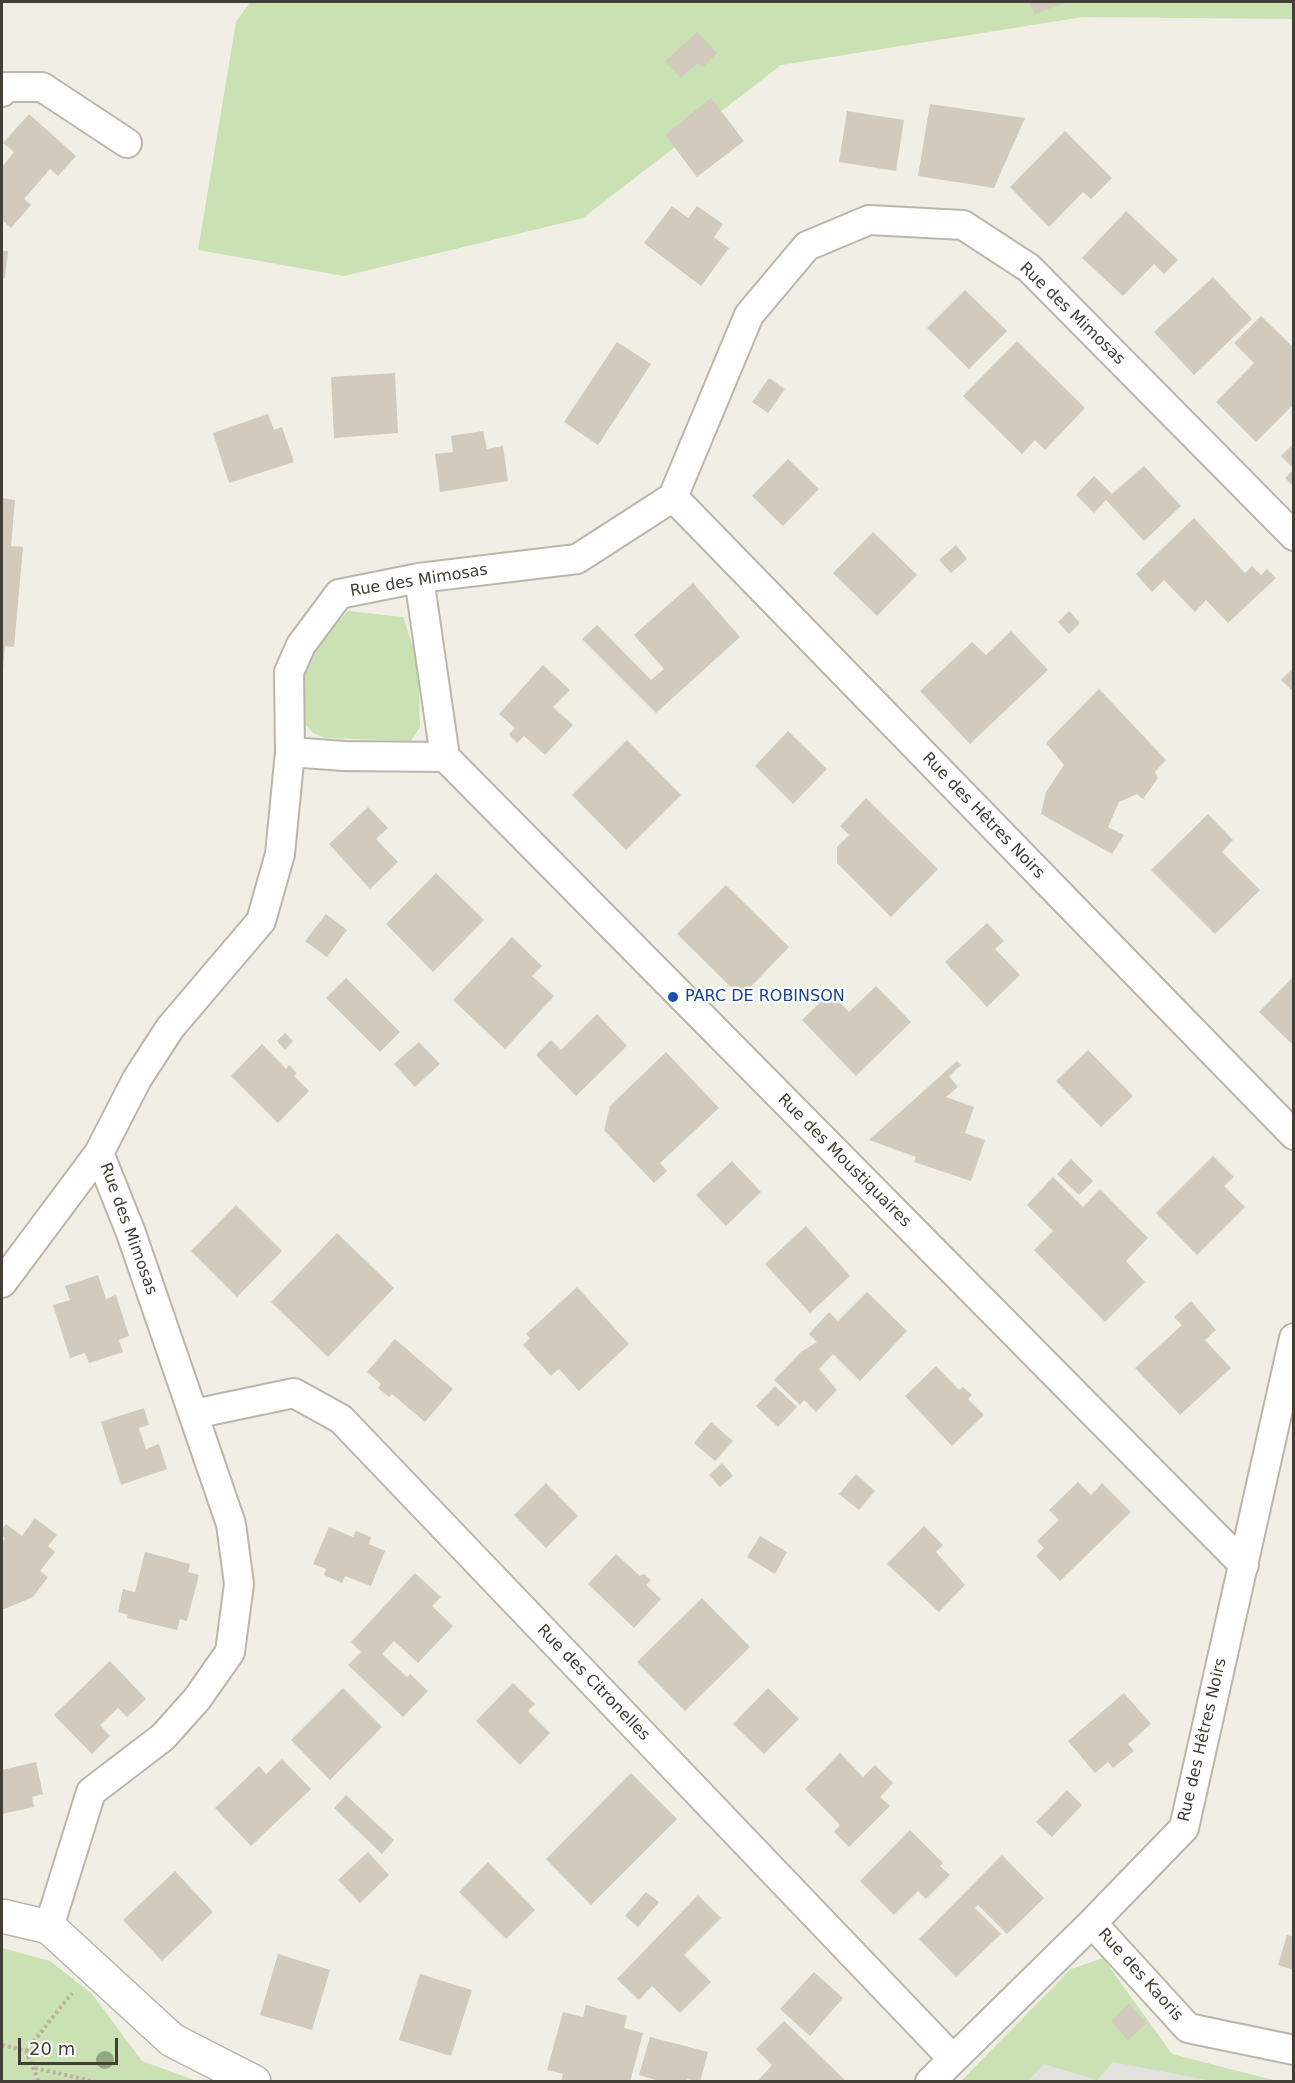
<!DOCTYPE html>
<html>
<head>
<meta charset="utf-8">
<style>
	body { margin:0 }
	#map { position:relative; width:1295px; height:2083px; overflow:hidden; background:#f1eee6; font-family:"DejaVu Sans",sans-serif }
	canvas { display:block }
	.frame { position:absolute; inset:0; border:3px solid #433e36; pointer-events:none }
	.scale { position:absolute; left:18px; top:2038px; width:100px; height:27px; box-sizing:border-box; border:3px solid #433e36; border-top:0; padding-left:8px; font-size:18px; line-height:21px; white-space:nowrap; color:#433e36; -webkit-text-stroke:4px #fff; paint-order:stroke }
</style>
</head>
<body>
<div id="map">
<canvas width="1295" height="2083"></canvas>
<div class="frame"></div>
<div class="scale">20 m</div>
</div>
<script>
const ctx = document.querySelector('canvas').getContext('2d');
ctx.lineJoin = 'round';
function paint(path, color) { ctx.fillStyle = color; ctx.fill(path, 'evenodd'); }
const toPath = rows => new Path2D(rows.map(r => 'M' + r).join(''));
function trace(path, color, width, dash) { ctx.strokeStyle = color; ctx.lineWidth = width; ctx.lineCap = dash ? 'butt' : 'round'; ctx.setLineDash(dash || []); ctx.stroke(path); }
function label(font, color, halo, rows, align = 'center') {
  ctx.font = font + ' "DejaVu Sans",sans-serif'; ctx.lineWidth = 4.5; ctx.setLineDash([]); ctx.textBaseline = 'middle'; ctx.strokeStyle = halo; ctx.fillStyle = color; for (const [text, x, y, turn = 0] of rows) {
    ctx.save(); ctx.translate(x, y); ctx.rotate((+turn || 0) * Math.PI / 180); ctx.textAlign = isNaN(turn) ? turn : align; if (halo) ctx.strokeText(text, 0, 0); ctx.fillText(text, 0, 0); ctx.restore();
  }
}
paint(toPath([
	[250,2,1293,2,1293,19,1083,17,781,65,583,218,344,276,198,250,236,22],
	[348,611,403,617,418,661,420,727,411,741,325,738,313,733,301,719,298,691,308,655],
	[2,1948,50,1961,92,1994,142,2061,197,2081,2,2081],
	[1103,1958,1172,2054,1277,2081,960,2082,1071,1969]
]), '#cae1b3');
paint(toPath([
	[1113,2062,1213,2081,1028,2081,1044,2064,1097,2080]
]), '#e2e1de');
paint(toPath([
	[1029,2,1067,2,1035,14],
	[697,32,717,53,703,67,697,63,681,78,665,62],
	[711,98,744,141,697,177,665,135],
	[930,104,1025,118,994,188,918,176],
	[847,111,904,120,896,171,839,162],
	[29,114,76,156,58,176,50,169,24,199,31,205,11,228,2,220,2,167,14,152,3,143],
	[1065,131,1112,178,1091,199,1083,192,1049,227,1010,187],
	[672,206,688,218,697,206,723,224,714,237,729,248,701,286,644,243],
	[1126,211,1178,260,1164,274,1154,264,1123,296,1082,258],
	[2,251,8,251,5,278,2,278],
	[1213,277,1252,319,1194,375,1154,332],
	[965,290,1007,331,969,369,927,328],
	[1261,316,1294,348,1294,409,1291,407,1256,442,1216,402,1254,363,1234,343],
	[1017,341,1085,408,1045,450,1035,440,1022,454,963,396],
	[617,342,651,364,598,445,564,422],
	[395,373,398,433,334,438,331,377],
	[769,378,785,389,768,413,752,402],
	[268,414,274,430,282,427,294,462,229,483,213,433],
	[483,431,487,449,503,446,508,481,440,492,435,454,453,452,451,436],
	[1294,443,1294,469,1281,456],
	[788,459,819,489,783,526,752,496],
	[1144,466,1181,506,1144,541,1106,500,1094,513,1076,495,1094,476,1112,494],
	[1294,469,1294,487,1285,478],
	[2,498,15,500,11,546,23,547,14,647,5,646,3,668],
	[1194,518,1245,573,1252,566,1261,575,1267,569,1276,578,1228,623,1206,600,1195,612,1164,580,1152,592,1136,574],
	[873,532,917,575,877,616,833,573],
	[956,545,967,559,951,573,939,560],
	[693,583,740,637,656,713,582,639,597,625,651,680,664,669,634,635],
	[1069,611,1080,623,1069,634,1058,622],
	[1011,631,1048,670,970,744,920,691,972,642,986,655],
	[543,665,570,690,553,707,573,725,545,755,524,736,517,743,509,734,515,728,499,714],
	[1294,667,1294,692,1281,680],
	[1099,689,1166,760,1155,772,1158,778,1143,799,1137,794,1119,802,1108,827,1124,835,1112,854,1041,814,1046,792,1064,765,1046,743],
	[788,731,827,769,793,804,755,766],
	[627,740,681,795,626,850,572,795],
	[866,798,938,869,891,917,837,863,837,847,849,835,840,826],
	[368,807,388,828,376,839,398,862,370,889,329,844],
	[1208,814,1233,840,1222,852,1260,890,1215,934,1151,870],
	[436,873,484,920,433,972,386,924],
	[726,885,789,947,741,997,677,934],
	[326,914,347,930,327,957,305,941],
	[987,923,1004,941,995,949,1020,975,987,1007,945,962],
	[512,937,542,966,532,976,554,996,505,1049,453,1000],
	[1294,976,1294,1041,1291,1043,1259,1012],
	[346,978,400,1032,380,1052,326,998],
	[876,986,911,1022,856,1076,802,1020,831,992,849,1012],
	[597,1014,627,1046,576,1096,536,1055,551,1040,561,1050],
	[285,1033,293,1041,285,1050,277,1041],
	[419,1042,440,1064,415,1087,394,1064],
	[262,1044,286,1069,289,1065,297,1073,294,1076,309,1091,278,1123,231,1076],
	[1088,1050,1133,1096,1101,1127,1056,1081],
	[666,1052,719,1108,660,1163,667,1171,654,1183,604,1130,610,1106],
	[957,1061,961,1065,949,1076,958,1087,946,1097,974,1107,965,1133,985,1140,971,1181,914,1162,916,1157,869,1140],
	[1213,1156,1234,1177,1224,1186,1245,1207,1197,1255,1156,1213],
	[1071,1159,1093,1181,1079,1195,1057,1174],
	[732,1161,761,1192,726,1226,696,1195],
	[1053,1177,1083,1207,1100,1189,1148,1238,1126,1261,1145,1282,1105,1322,1034,1250,1053,1231,1027,1205],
	[236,1205,282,1251,237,1297,191,1251],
	[806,1226,850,1276,810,1313,765,1264],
	[337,1233,394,1288,328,1357,271,1302],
	[98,1275,106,1299,116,1295,129,1336,119,1340,123,1352,89,1363,85,1353,70,1358,53,1305,70,1300,65,1286],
	[577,1287,629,1344,579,1391,559,1369,551,1376,523,1345,530,1338,526,1334],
	[867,1292,907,1331,860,1381,833,1354,819,1369,837,1390,816,1412,804,1400,800,1405,774,1380,801,1352,817,1342,809,1334,829,1312,838,1321],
	[1191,1301,1216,1330,1205,1340,1231,1368,1180,1415,1135,1368,1182,1325,1174,1317],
	[395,1339,453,1389,425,1422,392,1394,389,1397,378,1388,381,1384,367,1372],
	[936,1366,959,1390,963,1387,972,1395,968,1399,984,1415,952,1446,905,1396],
	[775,1386,797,1407,778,1427,756,1406],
	[144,1408,149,1425,139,1428,146,1449,159,1444,167,1469,121,1485,101,1422],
	[711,1422,733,1441,715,1461,694,1443],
	[722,1463,733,1476,720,1487,709,1475],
	[856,1474,875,1491,859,1510,839,1494],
	[1078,1482,1091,1495,1102,1483,1131,1512,1060,1581,1036,1556,1044,1548,1037,1541,1059,1520,1049,1510],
	[546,1483,578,1516,546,1548,514,1515],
	[35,1518,57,1535,48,1546,55,1552,40,1571,48,1577,33,1597,2,1610,2,1543,5,1538,2,1535,2,1529,6,1524,22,1536],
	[924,1526,943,1545,936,1552,965,1585,939,1612,887,1564],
	[329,1527,353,1537,356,1531,371,1537,369,1544,385,1551,371,1586,345,1576,342,1583,324,1575,326,1569,313,1564],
	[760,1536,787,1552,775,1574,747,1557],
	[145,1552,190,1564,188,1572,199,1575,187,1621,180,1619,177,1630,127,1618,128,1615,118,1612,123,1589,135,1592],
	[616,1554,640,1576,644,1574,651,1580,646,1585,661,1599,634,1628,588,1584],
	[415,1573,441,1597,432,1606,453,1626,418,1663,394,1641,382,1654,407,1677,410,1674,428,1691,403,1717,348,1665,361,1652,351,1642],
	[702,1598,750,1647,685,1711,637,1662],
	[110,1661,146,1699,127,1717,118,1708,100,1725,110,1736,92,1754,54,1715],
	[513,1683,535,1704,528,1711,550,1733,520,1765,476,1721],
	[343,1688,382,1727,330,1780,291,1740],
	[768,1688,799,1719,764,1754,733,1724],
	[1124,1693,1151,1724,1128,1744,1134,1751,1113,1768,1108,1762,1095,1773,1068,1741],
	[840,1753,863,1777,875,1765,893,1783,880,1797,890,1806,849,1847,834,1832,840,1825,805,1789],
	[282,1759,311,1789,251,1846,215,1808,259,1766,266,1774],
	[36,1762,43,1794,32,1797,34,1807,2,1814,2,1770],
	[631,1773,677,1819,591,1905,546,1859],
	[1067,1790,1082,1805,1052,1837,1036,1822],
	[346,1795,394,1840,382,1854,334,1808],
	[910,1830,943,1863,940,1866,950,1875,926,1899,918,1891,894,1915,860,1881],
	[368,1852,389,1875,360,1903,338,1880],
	[1002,1855,1044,1898,1007,1934,978,1905,975,1908,1001,1934,956,1977,919,1939],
	[488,1862,535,1910,506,1939,459,1892],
	[175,1871,213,1912,162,1961,123,1920],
	[646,1892,659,1902,638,1927,625,1916],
	[698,1895,721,1918,684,1955,711,1982,680,2013,652,1986,639,2000,617,1979],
	[1287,1935,1294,1937,1294,1970,1278,1965],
	[278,1954,330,1970,312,2030,260,2015],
	[814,1972,843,1998,810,2036,780,2009],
	[420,1974,472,1990,451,2056,399,2040],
	[1129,2004,1147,2023,1128,2040,1111,2021],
	[586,2005,627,2016,624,2028,643,2033,630,2082,561,2082,563,2074,547,2070,563,2012,583,2017],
	[784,2021,847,2082,757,2082,772,2065,756,2049],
	[650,2037,708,2052,700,2082,687,2079,687,2082,663,2082,639,2075]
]), '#d1cabd');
const minor = toPath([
	[2,92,5,87,42,87,127,143],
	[673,497,1294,1135],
	[419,578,445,757,1244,1565],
	[290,752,344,756,445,757],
	[2,1283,99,1153],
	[194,1414,294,1393,341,1419,953,2059],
	[1092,1923,1188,2028,1294,2050],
	[49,1927,91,1792,163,1737,197,1699,230,1652,239,1584,231,1524,131,1233,99,1153,137,1079,170,1028,261,921,280,854,290,752,289,672,301,645,339,594,419,578,577,559,673,497,749,315,807,246,869,220,963,225,1029,268,1294,536],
	[930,2082,1092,1923,1184,1828,1294,1338]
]);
const tertiary = toPath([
	[2,1916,49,1927,172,2040,254,2082]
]);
trace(minor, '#bbb6aa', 32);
trace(tertiary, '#bbb6aa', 36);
trace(toPath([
	[2,2045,26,2051,39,2082],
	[26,2051,72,1993],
	[35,2068,96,2082]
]), '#bbb29d', 4, [3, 3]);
trace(minor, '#fff', 28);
trace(tertiary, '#fff', 33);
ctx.fillStyle = '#92a882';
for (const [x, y] of [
	[105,2060]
]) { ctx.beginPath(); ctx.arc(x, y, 9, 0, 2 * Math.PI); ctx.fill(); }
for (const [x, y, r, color] of [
	[673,997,6,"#1a4fb4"]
]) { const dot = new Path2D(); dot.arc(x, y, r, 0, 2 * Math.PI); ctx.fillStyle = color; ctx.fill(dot); trace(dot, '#fff', 2); }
label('16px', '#433e36', '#fff', [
	["Rue des Mimosas",1072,314,44],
	["Rue des Mimosas",419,581,-9],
	["Rue des Hêtres Noirs",983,816,46],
	["Rue des Moustiquaires",844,1161,45],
	["Rue des Mimosas",128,1229,70],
	["Rue des Citronelles",593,1683,46],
	["Rue des Hêtres Noirs",1203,1740,-77],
	["Rue des Kaoris",1140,1975,48]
]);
label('16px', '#164399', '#fff', [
	["PARC DE ROBINSON",685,997]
], 'left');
</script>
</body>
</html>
